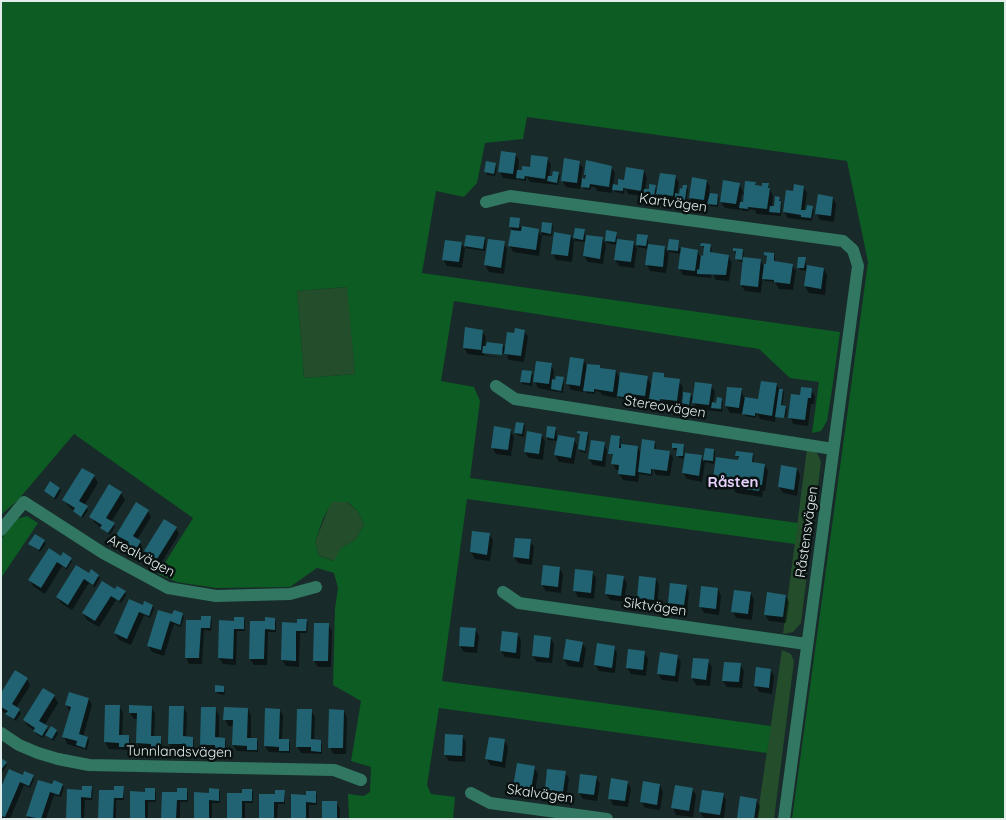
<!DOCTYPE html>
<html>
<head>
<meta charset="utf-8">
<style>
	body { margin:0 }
	#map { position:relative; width:1006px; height:820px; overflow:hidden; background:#192a2a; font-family:Quicksand,sans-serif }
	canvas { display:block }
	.frame { position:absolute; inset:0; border:2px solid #e1eceb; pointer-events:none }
</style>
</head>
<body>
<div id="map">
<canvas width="1006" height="820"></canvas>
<div class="frame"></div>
</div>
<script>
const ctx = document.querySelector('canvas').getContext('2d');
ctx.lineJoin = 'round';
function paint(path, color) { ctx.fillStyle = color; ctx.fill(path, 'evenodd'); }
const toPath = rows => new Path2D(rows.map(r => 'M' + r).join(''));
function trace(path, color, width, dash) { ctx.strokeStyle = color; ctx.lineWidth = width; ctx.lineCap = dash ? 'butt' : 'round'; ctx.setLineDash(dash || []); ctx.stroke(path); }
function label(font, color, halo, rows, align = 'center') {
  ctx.font = font + ' Quicksand,sans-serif'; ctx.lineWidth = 5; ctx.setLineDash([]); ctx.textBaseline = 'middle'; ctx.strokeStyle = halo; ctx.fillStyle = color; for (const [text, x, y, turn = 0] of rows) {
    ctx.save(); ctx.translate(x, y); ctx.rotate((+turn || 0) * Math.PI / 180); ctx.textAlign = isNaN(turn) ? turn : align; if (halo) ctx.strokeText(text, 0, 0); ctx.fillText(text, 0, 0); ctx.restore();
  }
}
paint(toPath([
	[348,287,355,374,304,378,297,291],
	[807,449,817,453,821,462,801,623,793,632,783,634],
	[331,502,347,502,359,513,364,525,355,540,341,548,335,561,319,556,315,542],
	[782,650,791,654,794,661,774,819,757,819]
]), '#244e2b');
paint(toPath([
	[1,1,1005,1,1005,814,1003,819,792,819,868,262,847,161,527,117,523,139,485,143,477,183,464,197,436,191,422,273,840,332,833,383,827,421,821,431,812,433,819,382,790,378,759,349,454,301,441,381,474,387,480,401,470,478,798,523,795,544,467,499,442,681,771,726,767,753,439,708,427,785,431,794,455,797,453,819,349,819,348,794,364,796,370,792,371,767,351,761,361,701,333,685,335,609,338,588,334,573,317,568,290,587,216,588,176,582,158,574,193,518,74,434,18,500,1,515],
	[347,287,355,374,304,378,297,291],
	[332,502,348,502,359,513,364,525,355,540,341,548,334,561,319,556,315,542,323,519],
	[27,516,38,523,1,578,1,539,17,519]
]), '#0c5c23');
paint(toPath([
	[515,154,519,160,518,171,531,169,547,158,551,165,549,177,553,178,558,173,560,176,558,185,530,182,526,176,526,181,519,180,517,177,517,180,503,178,500,172],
	[579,162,583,168,581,179,586,180,585,175,611,167,615,173,613,185,619,186,623,181,644,171,647,178,645,190,650,191,655,186,658,192,675,176,679,183,677,195,680,195,686,187,688,189,686,203,661,200,656,191,655,198,628,194,625,188,624,194,615,192,613,188,612,193,597,191,595,187,591,187,590,190,584,189,581,184,580,189,566,187,562,181],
	[495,164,497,167,495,176,487,175,486,172],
	[707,181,710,187,709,194,717,195,719,198,718,207,710,206,708,203,707,206,694,204,690,198],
	[739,184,744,194,755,184,756,186,763,187,768,185,773,196,772,207,775,208,779,198,782,205,781,216,757,214,755,210,749,209,749,211,742,211,740,207,740,210,725,208,721,202],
	[742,193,745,197,742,205,740,205],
	[803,187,807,193,804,214,812,207,814,210,812,221,788,218,784,212,794,192],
	[833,198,836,204,834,222,820,220,817,214],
	[519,220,520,227,538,230,541,236,543,223,552,224,553,227,552,236,542,235,539,256,513,252,510,246,512,230,510,227],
	[576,229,584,230,585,236,602,238,606,245,603,264,588,262,584,256,586,242,574,241,572,262,556,260,553,253,571,236,574,241],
	[607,232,616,233,617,240,633,242,637,249,634,268,619,266,615,260,618,245,606,243],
	[638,235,647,237,648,239,648,245,665,247,668,253,670,240,678,241,679,248,697,251,702,260,705,249,702,246,710,245,712,248,711,254,728,256,732,263,729,281,716,280,712,273,711,278,683,275,679,268,681,254,669,252,666,273,650,271,647,265,649,249,637,247],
	[467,236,484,238,486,241,485,251,465,248,462,268,447,266,443,259,461,243,465,249],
	[504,243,507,249,504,274,489,272,485,265],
	[734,250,742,250,744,253,743,258,760,260,765,268,767,265,768,258,765,255,774,254,775,257,775,263,792,265,796,271,793,290,779,289,775,282,765,281,763,277,761,293,745,291,741,285,744,262,738,261],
	[805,259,806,266,824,269,827,275,825,295,809,293,805,286,807,271,800,270,799,267],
	[482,331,486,337,484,351,503,345,506,350,516,334,524,331,528,337,524,362,509,360,507,357,508,355,505,355,504,352,503,354,484,352,484,355,503,358,468,354,464,348],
	[584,361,588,368,599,367,601,369,616,371,620,379,647,377,652,386,663,374,665,377,679,381,683,387,682,393,690,394,694,400,711,385,715,392,713,404,717,404,721,399,723,402,722,412,697,409,692,399,690,407,685,406,681,400,680,407,665,405,662,399,661,403,652,402,649,397,648,402,634,400,631,394,630,400,619,398,617,394,616,398,602,395,600,392,595,391,595,394,586,393,584,389,584,392,571,390,568,384],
	[551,364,554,371,553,381,563,378,564,381,563,393,538,388,535,382],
	[531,373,533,375,532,386,523,384,521,382],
	[776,384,780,390,783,390,784,393,782,407,786,407,787,410,786,417,776,415,775,422,760,419,757,413,756,418,745,416,744,414,730,413,726,406,741,389,744,398,757,400],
	[811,390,815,396,814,404,811,404,808,426,793,424,791,418,801,396],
	[524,424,525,427,524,437,517,435,515,433],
	[555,429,557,431,556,436,574,439,579,449,581,436,578,433,588,433,589,436,586,453,581,452,577,446,574,464,559,462,555,455,558,441,548,440,547,437],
	[510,430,514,437,511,456,496,454,492,447],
	[542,435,545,441,543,460,529,458,525,452],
	[619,437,621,439,620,445,638,447,641,454,654,442,656,445,655,450,669,452,673,458,670,476,656,475,653,468,652,476,639,474,638,482,623,480,619,474,620,470,616,470,613,463,614,456,610,453],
	[604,444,607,450,605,467,593,465,589,459],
	[684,446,685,448,684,454,701,457,704,462,706,449,714,450,715,453,714,464,705,462,702,482,687,479,683,473,685,459,679,458,678,451,675,450,673,448],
	[752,454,754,457,753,463,765,465,768,471,765,491,763,491,762,497,736,493,732,486,718,484,715,477,740,461,740,459,737,456],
	[797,469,800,475,797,496,783,493,779,487],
	[94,476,98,483,84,506,88,510,83,518,68,506,64,500],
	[60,488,61,491,56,500,45,491],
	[121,493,125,500,111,522,115,527,110,535,95,523,91,517],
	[148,511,151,517,137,540,142,545,137,553,121,541,117,535],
	[176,528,179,534,160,565,149,558,145,551],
	[473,532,489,534,493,540,490,561,475,559,471,552],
	[44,541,46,544,40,552,30,544],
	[530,541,534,547,532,565,518,563,514,557],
	[62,557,71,559,72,561,67,570,62,566,45,594,33,586,30,580],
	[559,568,563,574,561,593,546,591,542,585],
	[592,572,596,578,594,599,578,597,574,590],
	[88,574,98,576,100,578,95,587,89,583,72,610,61,603,57,597],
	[623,577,627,583,624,602,610,600,606,594],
	[656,579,659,586,657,606,642,604,638,597],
	[686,586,689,592,687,611,673,609,669,602],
	[718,589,721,596,719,615,704,613,700,606],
	[116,591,125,592,126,595,121,603,116,600,99,627,87,620,83,613],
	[751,593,754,600,752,620,736,618,733,611],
	[786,596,789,602,786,623,769,621,765,615],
	[143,606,153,606,154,609,150,618,144,615,131,645,119,640,115,633],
	[182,614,184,617,181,627,174,624,164,656,152,652,148,645,172,615],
	[210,618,212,620,211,631,204,630,202,664,189,664,186,657,200,621],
	[243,618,245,621,245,631,237,631,236,665,223,664,219,658,233,622],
	[275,619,276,622,276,632,268,632,267,665,254,665,250,659,267,623],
	[306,620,308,623,307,633,300,633,299,667,286,666,282,660,298,624],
	[328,625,332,631,331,667,318,667,314,661],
	[475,629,479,636,477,653,464,652,460,646],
	[517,634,521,640,520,659,505,657,501,651],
	[550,638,554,644,552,663,537,662,533,656],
	[582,643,586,649,583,668,568,666,564,659],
	[614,647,617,653,615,673,599,671,595,665],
	[644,652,648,659,646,676,631,674,627,668],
	[677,656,681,662,678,682,662,680,658,674],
	[694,659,708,661,712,667,710,686,696,685,692,678],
	[740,664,744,671,742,688,727,687,723,681],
	[771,670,774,676,772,694,759,692,755,685],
	[27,679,30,686,16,708,21,713,16,721,1,710,1,695],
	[224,687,225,695,218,694,216,692],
	[43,689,54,696,58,703,44,726,49,731,51,728,56,731,58,734,53,741,46,734,43,738,36,734,35,731,28,726,24,720],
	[89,699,92,705,83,737,88,738,89,741,87,750,67,744,64,737,70,712,66,705],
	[106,706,119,706,123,713,122,737,128,737,130,739,129,750,109,749,105,742],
	[151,707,155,714,154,738,160,738,162,740,162,751,141,750,137,743,138,719,134,719,130,713],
	[183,707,187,714,186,738,192,738,194,741,194,751,173,750,169,743],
	[215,708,219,715,219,739,225,739,226,742,226,752,205,751,202,744],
	[248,709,251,715,251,739,256,739,258,742,258,752,237,751,233,745,234,726,228,726,225,719],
	[280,710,283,716,282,740,288,740,290,743,290,753,269,752,265,746],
	[311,710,315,717,314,741,320,741,322,744,322,754,301,753,297,746],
	[344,711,347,718,346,754,333,754,330,747],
	[462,736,466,742,465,762,449,761,445,755],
	[504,740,508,747,505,768,490,765,487,759],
	[1,760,7,765,2,773,1,773],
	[534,767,538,774,534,796,518,793,515,787],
	[565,772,569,779,566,798,550,796,546,790],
	[23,776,33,776,34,779,30,788,24,785,10,819,1,819,1,788],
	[596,777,600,784,597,801,583,799,579,793],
	[627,782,631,788,628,807,613,805,610,799],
	[52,785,62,785,64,787,61,797,54,795,46,819,29,819,28,816],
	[660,785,663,792,660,810,645,808,642,802],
	[91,787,93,790,92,800,85,800,84,819,67,819,81,791],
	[123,787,124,790,124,800,116,800,116,819,99,819,113,791],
	[154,789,156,792,156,802,148,802,148,819,131,819,146,793],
	[186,789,188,792,188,802,180,802,180,819,163,819,178,793],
	[692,789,696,795,693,817,676,815,673,808],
	[219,790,220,793,220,803,212,803,212,819,195,819,211,794],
	[252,790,253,793,253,803,245,803,245,819,228,819,243,794],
	[284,791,285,794,285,804,278,804,277,819,260,819,276,795],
	[315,792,317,795,317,805,309,805,309,819,292,819,308,796],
	[723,794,726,800,724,819,704,818,700,812],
	[756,800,760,806,758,819,739,819,738,817],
	[337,803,340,809,340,819,323,819]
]), '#0007');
paint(toPath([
	[501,151,516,153,513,174,498,172],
	[531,155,548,157,545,179,525,176,524,179,516,178,517,170,522,170,522,166,530,167],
	[564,158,580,161,577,183,561,181],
	[586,160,612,166,609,187,590,184,589,188,581,187,582,178,585,179,586,175,584,175],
	[486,161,496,163,494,174,484,172],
	[626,167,644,170,641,191,623,188,623,191,612,190,613,184,618,185,618,179,624,180],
	[553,171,559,172,557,183,547,181,548,176,552,176],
	[660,173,676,175,673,196,656,194],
	[692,177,707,180,704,200,689,198],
	[723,180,740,183,736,204,720,202],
	[745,181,756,182,755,185,762,186,762,183,769,183,768,188,770,188,767,209,748,207,748,209,739,208,740,202,743,202],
	[649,184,656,185,654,196,643,194,644,189,649,189],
	[794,184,804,186,801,210,806,210,807,205,813,206,811,218,801,217,801,215,783,212,786,190,793,191],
	[683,185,687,185,685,200,675,199,675,193,679,194,680,188,682,189],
	[710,193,718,194,717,205,707,204],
	[818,194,833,197,831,216,815,214],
	[775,196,780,197,779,201,781,201,780,213,769,212,770,206,774,206],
	[510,217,520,218,519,228,509,227],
	[542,222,552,223,551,234,541,232],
	[522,226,539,229,536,250,508,246,511,230,521,231],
	[575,228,585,229,583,240,573,238],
	[606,230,617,232,615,242,605,241],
	[554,232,571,235,568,256,551,254],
	[637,234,648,235,646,246,636,245],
	[466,235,485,237,483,249,464,246],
	[586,235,603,237,600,259,583,256],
	[488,239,505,241,501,268,484,265],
	[617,239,634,241,631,262,614,260],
	[669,239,679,240,678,251,667,250],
	[445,240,462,242,459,262,442,260],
	[701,243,711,244,710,252,729,255,726,275,697,274,697,269,699,270,701,255,703,256,704,246,700,246],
	[648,244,665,246,663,267,645,265],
	[681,247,698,250,695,271,678,269],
	[733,248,743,249,742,260,735,259,736,251,733,251],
	[764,252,774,253,774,261,793,264,790,284,774,282,774,280,762,279,764,264,766,264,767,256,764,255],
	[743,257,761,259,758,287,740,285],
	[798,257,806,257,804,268,797,268],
	[807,265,824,268,821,289,804,286],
	[465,327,483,330,481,350,463,348],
	[515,328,525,330,521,356,504,354,507,332,514,333],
	[487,342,503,344,502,355,482,353,483,346,486,346],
	[570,357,584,359,580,386,566,384],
	[536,361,552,363,549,384,533,382],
	[587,364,600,365,600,368,616,370,613,392,594,389,594,392,583,391],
	[522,370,532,371,530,383,520,382],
	[620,372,648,376,645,396,629,394,629,398,617,396],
	[653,372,664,373,664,377,680,379,677,401,660,399,660,401,649,399],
	[556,376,564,377,561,391,551,389,552,379,555,380],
	[761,381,777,383,772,416,755,413,755,416,742,414,745,397,758,399],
	[695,382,712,384,709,405,692,403],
	[727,387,742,388,739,408,725,406],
	[801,387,812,388,811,398,808,398,805,420,788,418,791,394,800,395],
	[779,389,783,389,781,405,786,406,784,418,775,417],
	[683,392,691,393,689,405,682,403],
	[717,397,722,398,721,409,711,408,712,402,716,403],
	[516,422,524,423,522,434,514,433],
	[494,426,511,429,508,450,491,448],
	[547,426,556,427,554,439,546,437],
	[527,431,542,434,539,454,524,452],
	[577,431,588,432,585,451,578,449,580,434,577,433],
	[558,435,575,438,571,458,554,455],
	[611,435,620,436,619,448,621,448,621,444,638,446,635,476,618,474,619,465,611,464,613,454,608,454],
	[642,439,655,441,654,449,670,451,667,471,651,469,651,474,638,472],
	[591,440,605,442,602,461,588,459],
	[672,443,684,444,683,456,676,456,677,448,672,448],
	[705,448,714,449,713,461,703,460],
	[736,451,753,453,752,462,765,464,762,485,760,485,759,491,731,487,732,480,713,478,716,457,738,460,739,456,735,456],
	[685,453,702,455,699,476,682,473],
	[781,465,797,468,794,490,778,487],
	[82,468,95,475,79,501,88,506,81,517,73,511,75,508,62,500],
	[50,481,60,488,54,498,44,491],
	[109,484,122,492,106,518,115,523,108,533,100,528,102,525,89,517],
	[136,502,149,510,133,536,141,541,135,551,126,546,129,542,116,535],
	[164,519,177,527,157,559,144,551],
	[472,531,490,533,487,555,470,552],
	[35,534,45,540,39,550,28,544],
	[515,538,531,539,529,559,513,557],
	[49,548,61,556,63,552,72,558,66,568,57,562,41,588,28,580],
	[76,565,89,573,91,569,99,575,93,585,84,579,68,605,56,597],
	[543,565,560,567,558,587,541,585],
	[575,569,593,571,591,593,573,591],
	[607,574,624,576,621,596,605,594],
	[639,576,656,578,654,600,637,598],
	[102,581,115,589,117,586,126,591,119,601,111,596,95,621,82,613],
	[670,583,687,585,684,605,668,603],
	[701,586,718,588,716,609,699,607],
	[734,590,751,592,748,614,731,612],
	[767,592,786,595,783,617,764,615],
	[129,599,143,605,144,601,153,605,149,616,139,612,127,639,114,633],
	[158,610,172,614,174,610,183,613,180,625,170,621,161,650,147,646],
	[201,616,211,616,210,628,201,628,199,658,185,658,186,620,201,620],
	[234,617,244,617,244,629,234,629,233,659,218,658,219,620,234,621],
	[265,617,275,618,275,630,265,629,264,659,249,659,250,621,265,621],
	[297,619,307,619,306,631,296,631,296,661,281,660,282,622,297,623],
	[314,623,329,623,328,661,313,661],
	[460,627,476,628,474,647,459,646],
	[502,631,518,633,516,653,500,651],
	[534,635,551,637,549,658,532,656],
	[566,639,583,642,579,662,563,659],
	[597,643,615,646,612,668,594,665],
	[628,649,645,651,643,670,626,668],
	[660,652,678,655,675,676,657,674],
	[693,658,709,659,706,680,691,678],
	[724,662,741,663,739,682,722,681],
	[756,667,771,669,769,688,754,686],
	[15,670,28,678,12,704,20,709,14,719,5,714,8,711,1,707,1,693],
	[215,685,224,686,224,692,215,692],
	[43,688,55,695,39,721,48,726,42,736,33,731,35,728,23,720],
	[69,692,89,698,79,734,88,737,85,748,76,745,77,741,62,737,71,707,65,705],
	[105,705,120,705,119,735,129,735,129,747,119,747,119,743,104,742],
	[129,705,152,706,151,736,161,736,161,748,151,748,151,744,136,743,137,713,129,713],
	[169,706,184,706,183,736,193,737,193,748,183,748,183,744,168,744],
	[201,707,216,707,215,737,225,738,225,750,215,749,215,745,200,745],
	[224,707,248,708,247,738,257,738,257,750,247,750,247,746,232,745,233,720,223,720],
	[265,708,280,709,279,739,289,739,289,751,279,751,279,747,264,746],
	[297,709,312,709,311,739,321,740,321,752,311,751,311,747,296,747],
	[329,709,344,710,343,748,328,748],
	[51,726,57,730,52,739,45,735],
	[445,734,463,735,462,756,444,755],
	[489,737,505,739,502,762,485,759],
	[1,758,7,762,1,770],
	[517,763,535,766,531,790,513,787],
	[9,769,23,775,24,771,34,775,29,786,20,782,5,817,1,816,1,787],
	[547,769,566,771,563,792,545,790],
	[580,774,597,776,594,795,578,793],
	[611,778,628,781,625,801,608,799],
	[38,780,52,784,54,780,63,784,59,795,50,792,41,819,26,816],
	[643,781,660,784,657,805,640,802],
	[675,785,693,788,689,811,671,808],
	[82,786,92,786,91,798,81,797,81,819,66,819,67,789,82,790],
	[114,786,124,786,123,798,114,798,113,819,98,819,99,790,114,790],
	[145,788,155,788,155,800,145,800,145,819,130,819,130,791,145,792],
	[177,788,187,788,187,800,177,800,176,819,161,819,162,792,177,792],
	[209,788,219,789,219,801,209,800,209,819,194,819,194,792,209,793],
	[242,789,252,789,252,801,242,801,242,819,227,819,227,793,242,793],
	[275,790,285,790,284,802,274,802,274,819,259,819,259,794,275,794],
	[702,790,724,793,720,815,699,812],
	[306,791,316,791,316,803,306,802,306,819,291,819,291,794,306,795],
	[740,796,757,799,754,819,737,818],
	[322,801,337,801,337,819,322,819]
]), '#216372');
trace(toPath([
	[486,202,510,196,843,241,853,250,858,266,784,819],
	[496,386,515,399,833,449],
	[1,530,24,502,103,553,168,588,216,596,290,594,316,587],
	[503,592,519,603,806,644],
	[1,733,19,745,38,753,58,759,89,765,334,770,361,780],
	[471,793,490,803,607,819]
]), '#317762', 12);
label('14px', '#e1eceb', '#0a1111', [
	["Kartvägen",673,203,8],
	["Stereovägen",665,407,9],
	["Råstensvägen",807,532,-82],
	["Arealvägen",141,556,28],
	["Siktvägen",655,607,8],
	["Tunnlandsvägen",179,752,1],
	["Skalvägen",540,794,8]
]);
label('bold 15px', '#e6d2fc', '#0a1111', [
	["Råsten",733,482]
]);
</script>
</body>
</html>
